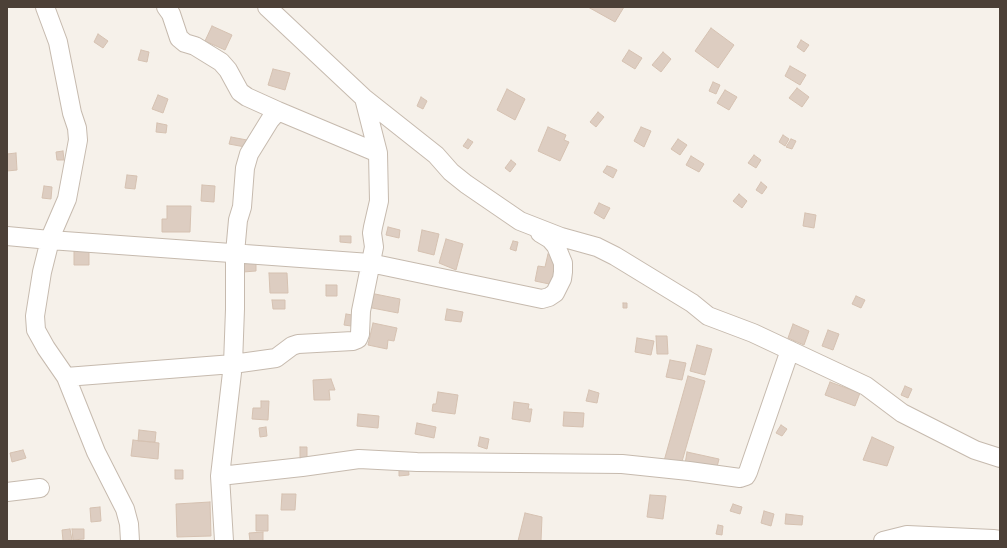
<!DOCTYPE html>
<html>
<head>
<meta charset="utf-8">
<style>
	body { margin:0 }
	#map { position:relative; width:1007px; height:548px; overflow:hidden; background:#f6f1ea; font-family:Figtree,sans-serif }
	canvas { display:block }
	.frame { position:absolute; inset:0; border:8px solid #4c4037; pointer-events:none }
</style>
</head>
<body>
<div id="map">
<canvas width="1007" height="548"></canvas>
<div class="frame"></div>
</div>
<script>
const ctx = document.querySelector('canvas').getContext('2d');
ctx.lineJoin = 'round';
function paint(path, color) { ctx.fillStyle = color; ctx.fill(path, 'evenodd'); }
const toPath = rows => new Path2D(rows.map(r => 'M' + r).join(''));
function trace(path, color, width, dash) { ctx.strokeStyle = color; ctx.lineWidth = width; ctx.lineCap = dash ? 'butt' : 'round'; ctx.setLineDash(dash || []); ctx.stroke(path); }
const building = toPath([
	[588,7,624,7,615,22,588,7],
	[212,26,232,35,225,50,205,41,212,26],
	[711,28,734,45,718,68,695,51,711,28],
	[98,34,108,41,103,48,94,42,98,34],
	[801,40,809,45,804,52,797,47,801,40],
	[141,50,149,52,147,62,138,60,141,50],
	[629,50,642,58,635,69,622,61,629,50],
	[663,52,671,59,661,72,652,65,663,52],
	[790,66,806,75,800,85,785,76,790,66],
	[273,69,290,73,285,90,268,85,273,69],
	[713,82,720,85,716,94,709,91,713,82],
	[797,88,809,97,802,107,789,98,797,88],
	[507,89,525,99,515,120,497,110,507,89],
	[725,90,737,97,729,110,717,103,725,90],
	[158,95,168,99,163,113,152,109,158,95],
	[421,97,427,101,423,109,417,106,421,97],
	[598,112,604,117,596,127,590,122,598,112],
	[157,123,167,125,166,133,156,132,157,123],
	[548,127,566,135,564,140,569,142,560,161,538,151,548,127],
	[641,127,651,131,644,147,634,141,641,127],
	[783,135,789,139,785,146,779,142,783,135],
	[231,137,247,140,245,147,229,144,231,137],
	[468,139,473,142,468,149,463,146,468,139],
	[678,139,687,145,680,155,671,149,678,139],
	[791,139,796,141,792,149,786,147,791,139],
	[63,151,64,160,57,160,56,152,63,151],
	[16,153,17,170,7,171,7,154,16,153],
	[754,155,761,160,756,168,748,163,754,155],
	[691,156,704,164,699,172,686,165,691,156],
	[511,160,516,164,510,172,505,168,511,160],
	[607,166,611,167,617,170,613,178,603,172,607,166],
	[127,175,137,176,135,189,125,188,127,175],
	[761,182,767,187,762,194,756,190,761,182],
	[202,185,215,186,214,202,201,201,202,185],
	[44,186,52,187,51,199,42,198,44,186],
	[739,194,747,201,742,208,733,201,739,194],
	[599,203,610,208,604,219,594,213,599,203],
	[167,206,191,206,190,232,162,232,162,219,167,219,167,206],
	[805,213,816,215,814,228,803,226,805,213],
	[388,227,400,230,399,238,386,235,388,227],
	[422,230,439,234,434,255,418,251,422,230],
	[340,236,351,236,351,243,340,242,340,236],
	[446,239,463,244,456,270,439,263,446,239],
	[513,241,518,242,516,251,510,249,513,241],
	[74,248,89,248,89,265,74,265,74,248],
	[548,254,566,258,559,286,535,281,538,266,545,267,548,254],
	[243,260,256,260,256,271,243,272,243,260],
	[269,273,287,273,288,293,270,293,269,273],
	[326,285,337,285,337,296,326,296,326,285],
	[370,293,400,299,398,313,367,307,370,293],
	[856,296,865,300,861,308,852,304,856,296],
	[272,300,285,300,285,309,273,309,272,300],
	[623,303,627,303,627,308,623,308,623,303],
	[447,309,463,312,461,322,445,320,447,309],
	[346,314,359,316,358,327,344,325,346,314],
	[373,323,397,328,394,341,388,340,387,349,368,345,373,323],
	[793,324,809,331,804,345,788,338,793,324],
	[828,330,839,334,833,350,822,346,828,330],
	[656,336,667,336,668,354,657,354,656,336],
	[637,338,654,341,651,355,635,352,637,338],
	[697,345,712,349,705,375,690,371,697,345],
	[670,360,686,363,682,380,666,377,670,360],
	[688,376,705,381,681,465,664,461,688,376],
	[331,379,335,390,329,390,330,400,314,400,313,380,331,379],
	[830,382,860,393,855,406,825,395,830,382],
	[905,386,912,389,908,398,901,395,905,386],
	[589,390,599,393,597,403,586,401,589,390],
	[438,392,458,395,455,414,432,411,433,404,436,404,438,392],
	[261,401,269,401,268,420,252,419,253,408,261,408,261,401],
	[514,402,529,404,528,409,532,409,530,422,512,419,514,402],
	[564,412,584,413,583,427,563,426,564,412],
	[358,414,379,416,378,428,357,426,358,414],
	[417,423,436,427,434,438,415,434,417,423],
	[781,425,787,429,782,436,776,433,781,425],
	[266,427,267,436,260,437,259,428,266,427],
	[139,430,156,432,155,442,138,441,139,430],
	[480,437,489,439,487,449,478,446,480,437],
	[872,437,894,447,887,466,863,460,872,437],
	[133,440,159,443,158,459,131,456,133,440],
	[300,447,307,447,307,458,300,458,300,447],
	[23,450,26,458,12,462,10,453,23,450],
	[687,452,719,459,716,471,685,464,687,452],
	[408,464,409,475,399,476,399,465,408,464],
	[175,470,183,470,183,479,175,479,175,470],
	[282,494,296,494,295,510,281,510,282,494],
	[650,495,666,496,663,519,647,517,650,495],
	[210,502,211,536,177,537,176,504,210,502],
	[733,504,742,507,740,514,730,511,733,504],
	[100,507,101,521,91,522,90,508,100,507],
	[764,511,774,514,771,526,761,523,764,511],
	[525,513,542,517,541,541,518,541,525,513],
	[786,514,803,516,802,525,785,524,786,514],
	[256,515,268,515,268,531,256,531,256,515],
	[718,525,723,526,722,535,716,534,718,525],
	[70,529,72,540,63,541,62,530,70,529],
	[72,529,84,529,84,539,73,540,72,529],
	[263,532,263,541,250,541,249,533,263,532]
]);
paint(building, '#ddcdc1');
trace(building, '#d5c1b1', 1);
const minor = toPath([
	[45,7,58,42,72,113,77,128,78,140,67,199,51,236,42,272,35,316,36,330,46,348,66,377,96,452,125,509,129,524,130,541],
	[166,7,171,14,179,38,185,43,195,46,221,62,228,70,240,92,247,97,278,111,378,153],
	[267,7,364,98,436,155,451,172,466,184,520,221,561,237,597,247,615,256,692,303,708,316,753,333,866,386,902,413,975,450,1000,458],
	[7,236,50,240,370,263,542,299,549,297,555,293,562,279,563,272,563,263,556,246,550,239,540,233],
	[66,377,233,364,276,358,292,346,298,344,353,341,358,339,360,334,361,311,374,247,372,233,373,227,379,201,378,153,364,98],
	[220,476,302,467,359,459,417,462,622,464,689,471,740,478,746,476,748,472,790,350],
	[7,492,40,488],
	[224,541,220,476,233,364,235,309,235,253,238,220,242,207,245,168,249,154,270,120,278,111],
	[883,541,907,535,993,539,1000,540]
]);
trace(minor, '#c6baae', 20);
trace(minor, '#fff', 18);
</script>
</body>
</html>
